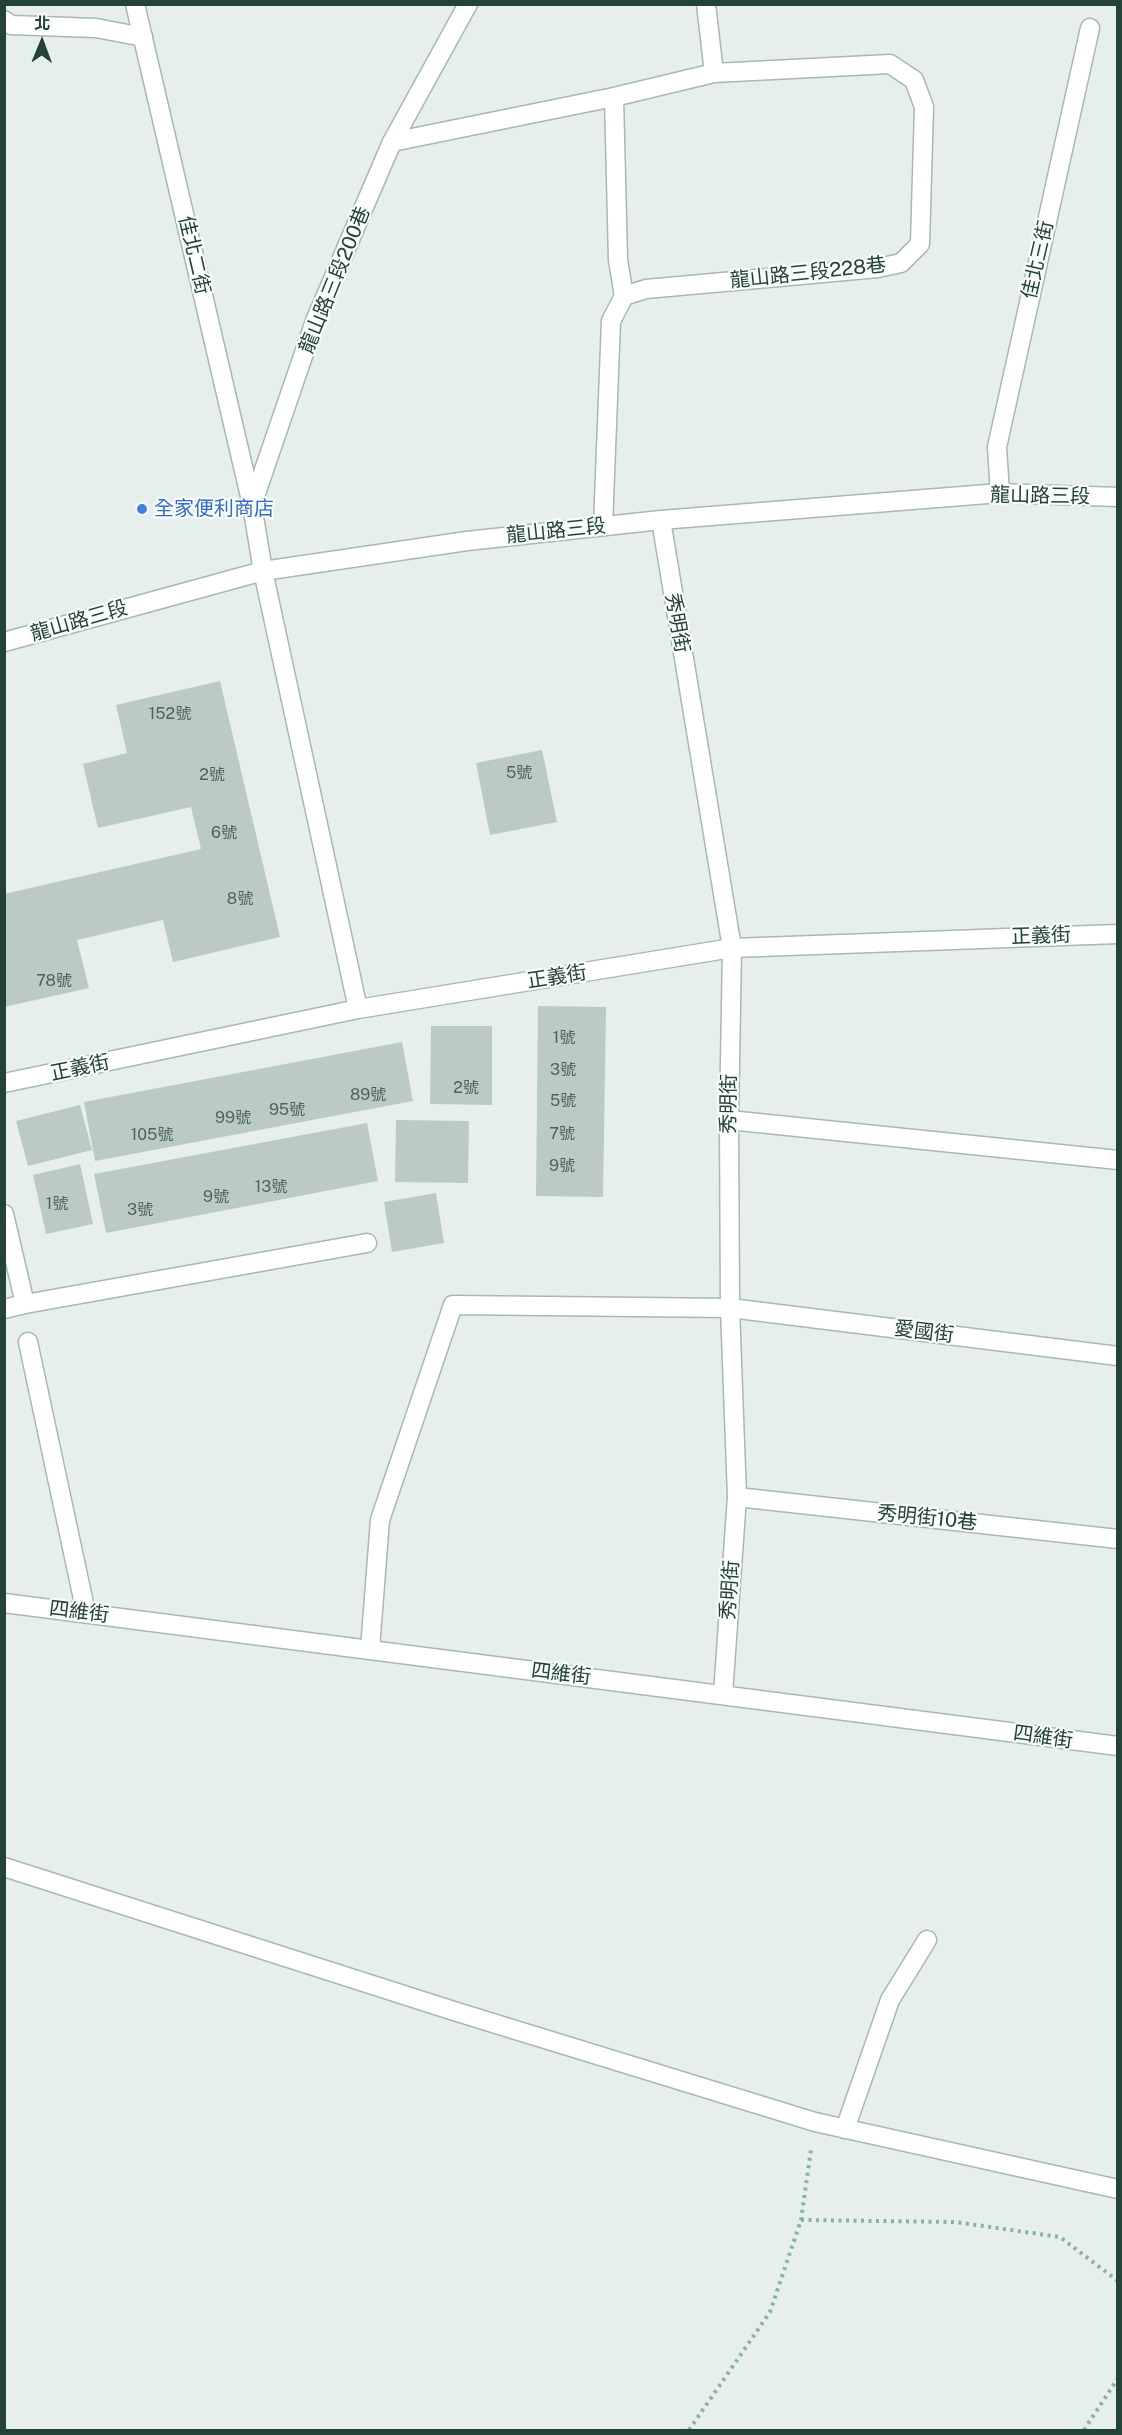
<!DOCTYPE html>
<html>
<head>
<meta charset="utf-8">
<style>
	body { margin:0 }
	#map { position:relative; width:1122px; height:2435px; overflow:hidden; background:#e6efeb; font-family:"Public Sans","Noto Sans TC",sans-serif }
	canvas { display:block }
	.frame { position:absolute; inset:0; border:6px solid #24423a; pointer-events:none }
	.north { position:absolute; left:12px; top:12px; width:60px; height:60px; -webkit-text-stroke:4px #f7fbf9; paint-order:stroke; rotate:1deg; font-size:16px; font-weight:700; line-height:24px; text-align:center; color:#24423a }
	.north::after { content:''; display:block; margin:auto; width:21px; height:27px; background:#24423a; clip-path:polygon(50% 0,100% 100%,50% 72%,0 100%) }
</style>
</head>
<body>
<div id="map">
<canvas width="1122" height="2435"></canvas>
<div class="frame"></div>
<div class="north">北</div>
</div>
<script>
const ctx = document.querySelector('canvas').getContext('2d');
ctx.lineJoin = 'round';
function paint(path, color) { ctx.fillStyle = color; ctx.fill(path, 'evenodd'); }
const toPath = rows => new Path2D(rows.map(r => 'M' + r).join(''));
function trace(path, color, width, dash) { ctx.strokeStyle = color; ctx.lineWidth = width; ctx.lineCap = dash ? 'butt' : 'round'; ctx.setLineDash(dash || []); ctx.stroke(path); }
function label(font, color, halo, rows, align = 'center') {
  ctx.font = font + ' "Public Sans","Noto Sans TC",sans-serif'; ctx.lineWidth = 4.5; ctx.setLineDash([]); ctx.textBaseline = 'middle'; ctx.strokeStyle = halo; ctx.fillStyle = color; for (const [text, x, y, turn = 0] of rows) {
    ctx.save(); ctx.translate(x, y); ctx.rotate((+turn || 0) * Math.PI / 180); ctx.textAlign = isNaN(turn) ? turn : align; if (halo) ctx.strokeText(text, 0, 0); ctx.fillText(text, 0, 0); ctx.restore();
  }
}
paint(toPath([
	[220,681,280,937,173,962,163,920,77,940,89,988,4,1007,4,894,201,849,191,807,98,828,83,764,127,753,116,705],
	[542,750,557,822,490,835,476,763],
	[538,1006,606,1007,603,1197,536,1196],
	[431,1026,492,1026,492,1105,430,1104],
	[402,1042,413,1101,95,1161,84,1102],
	[80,1105,92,1150,28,1166,16,1121],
	[396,1120,469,1121,468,1183,395,1182],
	[367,1123,378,1181,106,1233,94,1174],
	[80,1164,93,1224,46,1234,33,1175],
	[436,1193,444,1243,392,1252,384,1202]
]), '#bbcac4');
const service = toPath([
	[706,4,714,73],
	[4,20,11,25,96,28,143,37],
	[614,97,618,260,624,296],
	[392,142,614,97,714,73,890,64,914,80,924,107,920,244,901,263,878,268,646,289,624,296,611,321,603,526],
	[1000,493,997,447,1090,28],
	[729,1120,1118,1160],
	[4,1214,25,1304,367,1243],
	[4,1309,25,1304],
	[28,1342,86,1613],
	[737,1497,1118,1539],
	[370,1649,380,1520,453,1305,730,1308,1118,1356],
	[845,2129,890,2000,927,1940]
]);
const minor = toPath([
	[135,4,252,505],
	[661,520,732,948,729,1120,730,1308,737,1497,723,1694],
	[358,1009,263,571,467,541,661,520,1000,493,1118,497],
	[4,1083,358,1009,732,948,1118,934],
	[4,1603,1118,1746],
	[4,1867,457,2012,815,2122,1118,2189]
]);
const tertiary = toPath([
	[4,642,263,571,252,505,315,321,392,142,468,4]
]);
trace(service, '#a8b8b2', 21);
trace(minor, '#a8b8b2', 21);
trace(tertiary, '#a8b8b2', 21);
trace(toPath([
	[801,2220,955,2222,1060,2237,1118,2281],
	[689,2430,770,2312,801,2220,811,2150],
	[1084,2430,1118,2378]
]), '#86b3a5', 4, [3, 4.5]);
trace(service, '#fff', 18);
trace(minor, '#fff', 18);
trace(tertiary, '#fff', 18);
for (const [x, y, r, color] of [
	[142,509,6,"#3f7fe0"]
]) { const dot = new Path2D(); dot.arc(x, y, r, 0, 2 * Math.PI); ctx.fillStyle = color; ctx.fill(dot); trace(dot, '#f7fbf9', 2); }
label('16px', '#4a645c', null, [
	["152號",170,714],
	["5號",519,773],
	["2號",212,775],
	["6號",224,833],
	["8號",240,899],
	["78號",54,981],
	["1號",564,1038],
	["3號",563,1070],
	["2號",466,1088],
	["89號",368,1095],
	["5號",563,1101],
	["95號",287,1110],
	["99號",233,1118],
	["7號",562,1134],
	["105號",152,1135],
	["9號",562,1166],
	["13號",271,1187],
	["9號",216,1197],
	["1號",57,1204],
	["3號",140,1210]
]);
label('20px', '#24423a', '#f7fbf9', [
	["佳北二街",194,255,77],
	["佳北三街",1038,260,-77],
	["龍山路三段228巷",808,273,-6],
	["龍山路三段200巷",335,280,-68],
	["龍山路三段",1040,496,1],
	["龍山路三段",556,531,-6],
	["龍山路三段",79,621,-16],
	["秀明街",677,623,80],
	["正義街",1041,936,-2],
	["正義街",557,977,-9],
	["正義街",80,1068,-12],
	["秀明街",729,1104,-89],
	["愛國街",924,1332,7],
	["秀明街10巷",927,1518,6],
	["秀明街",730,1590,-86],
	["四維街",79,1612,7],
	["四維街",561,1674,7],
	["四維街",1043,1737,8]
]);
label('20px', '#366cbe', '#f7fbf9', [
	["全家便利商店",154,509]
], 'left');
</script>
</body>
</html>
